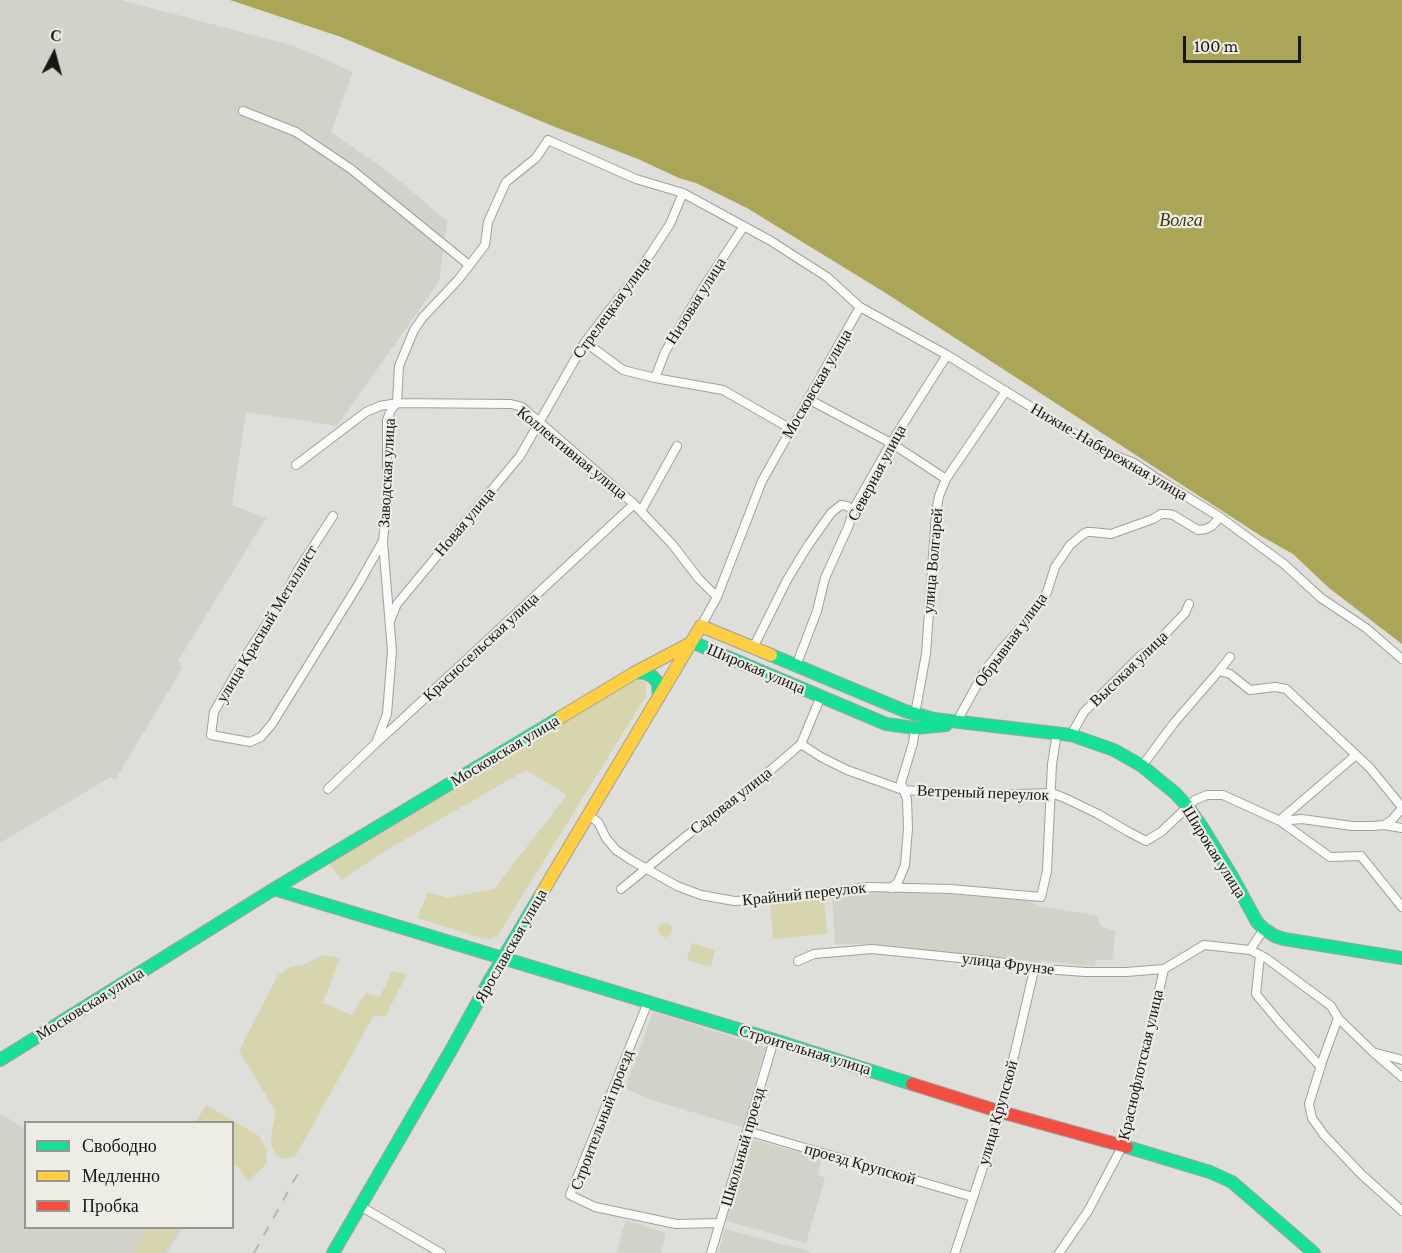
<!DOCTYPE html>
<html>
<head>
<meta charset="utf-8">
<style>
	body { margin:0 }
	#map { position:relative; width:1402px; height:1253px; overflow:hidden; background:#dededa; font-family:"Crimson Pro",serif }
	canvas { display:block }
	.legend { position:absolute; left:24px; top:1121px; width:210px; height:108px; box-sizing:border-box; background:#edede6; border:2px solid #979792; margin:0; padding:8px 10px; list-style:none; font-size:18px; color:#161614 }
	.legend li { display:flex; align-items:center; gap:12px; height:30px }
	.legend b { width:30px; border:2px solid #979792 }
	.north { position:absolute; left:24px; top:24px; width:60px; height:60px; -webkit-text-stroke:4px #edede6; paint-order:stroke; rotate:6deg; font-size:16px; font-weight:700; line-height:24px; text-align:center; color:#161614 }
	.north::after { content:''; display:block; margin:auto; width:21px; height:27px; background:#161614; clip-path:polygon(50% 0,100% 100%,50% 72%,0 100%) }
	.scale { position:absolute; left:1183px; top:36px; width:118px; height:27px; box-sizing:border-box; border:3px solid #161614; border-top:0; padding-left:8px; font-size:18px; line-height:21px; white-space:nowrap; color:#161614; -webkit-text-stroke:4px #edede6; paint-order:stroke }
</style>
</head>
<body>
<div id="map">
<canvas width="1402" height="1253"></canvas>
<ul class="legend">
<li><b style="height:8px;background:#16e098"></b>Свободно</li>
<li><b style="height:8px;background:#ffcf43"></b>Медленно</li>
<li><b style="height:8px;background:#f24e42"></b>Пробка</li>
</ul>
<div class="north">С</div>
<div class="scale">100 m</div>
</div>
<script>
const ctx = document.querySelector('canvas').getContext('2d');
ctx.lineJoin = 'round';
function paint(path, color) { ctx.fillStyle = color; ctx.fill(path, 'evenodd'); }
const toPath = rows => new Path2D(rows.map(r => 'M' + r).join(''));
function trace(path, color, width, dash) { ctx.strokeStyle = color; ctx.lineWidth = width; ctx.lineCap = dash ? 'butt' : 'round'; ctx.setLineDash(dash || []); ctx.stroke(path); }
function label(font, color, halo, rows, align = 'center') {
  ctx.font = font + ' "Crimson Pro",serif'; ctx.lineWidth = 4.5; ctx.setLineDash([]); ctx.textBaseline = 'middle'; ctx.strokeStyle = halo; ctx.fillStyle = color; for (const [text, x, y, turn = 0] of rows) {
    ctx.save(); ctx.translate(x, y); ctx.rotate((+turn || 0) * Math.PI / 180); ctx.textAlign = isNaN(turn) ? turn : align; if (halo) ctx.strokeText(text, 0, 0); ctx.fillText(text, 0, 0); ctx.restore();
  }
}
paint(toPath([
	[0,0,121,0,294,46,353,72,331,132,390,173,447,221,439,282,337,426,246,412,232,505,266,518,178,661,183,667,115,780,111,777,0,843],
	[868,892,950,894,1030,901,1042,907,1096,915,1101,926,1115,931,1112,960,1096,960,1095,966,1041,961,1040,965,1026,964,1026,960,999,959,870,944,835,944,832,897],
	[653,1012,766,1047,743,1127,651,1100,625,1088],
	[0,1113,25,1129,26,1228,182,1228,167,1253,0,1253],
	[749,1139,822,1158,818,1175,825,1178,806,1243,726,1221],
	[626,1220,666,1233,661,1253,616,1253],
	[725,1229,808,1251,811,1253,718,1253]
]), '#d3d2c8');
paint(toPath([
	[639,680,646,683,646,696,498,935,491,939,482,938,417,918,428,892,447,898,494,889,567,795,526,770,385,851,341,880,328,862,632,683],
	[824,897,827,934,773,939,770,902],
	'658 930a7 7 0 1 1 14 0a7 7 0 1 1-14 0Z',
	[692,943,715,950,711,967,687,960],
	[323,955,340,958,323,1003,352,1015,366,993,380,997,392,971,407,974,385,1017,374,1015,295,1157,283,1159,277,1156,272,1146,271,1136,276,1112,239,1051,278,975,290,967,303,965],
	[206,1105,259,1136,267,1149,266,1164,248,1181,238,1167,233,1164,232,1122,196,1122],
	[149,1228,178,1228,163,1253,135,1253]
]), '#d7d5ad');
paint(toPath([
	[230,0,1402,0,1402,644,1329,588,1293,554,1261,536,884,292,747,208,696,183,679,178,638,159,550,125,341,37]
]), '#aaa557');
const street = toPath([
	[243,111,296,132,351,169,469,265],
	[585,342,623,370,655,378,723,390,791,429],
	[655,378,665,352,703,288,744,226],
	[808,399,891,443,946,479],
	[296,465,366,412,380,406,397,403,511,404,522,407,634,504,672,544,699,579,717,597],
	[641,511,677,446],
	[333,516,298,570,281,602,247,654,214,712,211,735,250,742,261,737,272,724,358,585,383,541,387,503,387,420,391,410,397,403,399,366,414,330,423,317,458,280,485,245,488,222,506,182,536,158,548,140,636,179,683,193,771,241,827,277,860,307,947,355,1101,450,1134,463,1161,481,1220,517,1284,564,1321,598,1366,628,1402,659],
	[390,621,397,604,520,456,585,342,638,273,670,224,683,193],
	[701,626,717,597,762,481,860,307],
	[753,648,787,580,807,547,831,513,841,505,847,506,853,510],
	[796,666,817,611,825,578,849,525,853,510,891,443,947,355],
	[1219,671,1230,657],
	[915,714,926,654,936,513,939,496,946,479,1006,391],
	[956,723,984,672,1000,651,1016,633,1039,605,1047,592,1055,567,1070,545,1082,535,1087,532,1092,532,1111,534,1153,519,1161,514,1167,514,1173,515,1198,530,1206,529,1212,526,1220,517],
	[1071,735,1084,712,1141,655,1151,649,1185,613,1189,604],
	[376,743,387,714,392,651,383,542],
	[801,744,821,757,847,770,903,790,989,795,1052,793,1067,799,1098,814,1127,831,1146,841,1161,832,1195,800,1207,795,1223,795,1280,821,1330,857,1361,856,1402,907],
	[1142,766,1174,723,1219,671,1230,674,1250,690,1275,687,1286,689,1370,768,1402,807],
	[328,789,376,743,395,726,634,504],
	[588,815,598,822,606,838,616,850,631,860,677,886,701,895,734,901,767,900,869,887,951,889,1041,897,1047,871,1052,764,1057,733],
	[1280,820,1356,755],
	[1280,821,1302,819,1352,826,1373,826,1384,825,1402,828],
	[1384,825,1392,820,1402,808],
	[891,888,898,882,905,865,908,828,907,799,901,783,913,743,915,728],
	[621,889,690,833,736,800,801,744,821,696],
	[1250,950,1264,929],
	[1260,955,1256,994,1280,1023,1320,1066],
	[798,961,814,954,872,949,999,962,1034,970,1058,970,1085,972,1126,972,1164,969,1204,945,1250,950,1266,958,1331,1006,1338,1018,1373,1052,1402,1077],
	[648,1002,570,1195,595,1207,676,1224,720,1223],
	[1338,1018,1323,1059,1309,1104,1312,1118,1324,1135,1361,1174,1402,1211],
	[1376,1053,1402,1060],
	[747,1131,973,1197],
	[360,1206,441,1253],
	[711,1253,774,1040],
	[955,1253,1001,1112,1034,970],
	[1059,1253,1088,1211,1124,1143,1164,969]
]);
const fast = toPath([
	[692,642,886,724,915,728,946,725],
	[771,655,905,711,934,719,1071,735,1114,750,1142,766,1175,793,1188,807,1202,827,1233,878,1257,922,1264,929,1275,936,1284,939,1402,958],
	[636,672,645,673,653,677,658,683,659,697],
	[274,889,774,1040,912,1084],
	[0,1060,274,889,561,717],
	[1127,1147,1210,1172,1232,1182,1314,1253],
	[333,1253,450,1052,491,978,540,896]
]);
const slow = toPath([
	[561,717,636,672,691,643],
	[540,896,701,626,771,655]
]);
const jam = toPath([
	[912,1084,1001,1112,1127,1147]
]);
trace(street, '#a0a09c', 10);
trace(fast, '#a0a09c', 14);
trace(slow, '#a0a09c', 14);
trace(jam, '#a0a09c', 14);
trace(street, '#fafaf9', 8);
trace(fast, '#16e098', 12);
trace(slow, '#ffcf43', 12);
trace(jam, '#f24e42', 12);
trace(toPath([
	[254,1253,301,1168]
]), '#b5b5b4', 2, [10, 10]);
label('16px', '#161614', '#edede6', [
	["Низовая улица",696,301,-58],
	["Стрелецкая улица",612,308,-54],
	["Московская улица",817,384,-60],
	["Нижне-Набережная улица",1109,452,30],
	["Коллективная улица",572,453,39],
	["Заводская улица",387,473,-87],
	["Северная улица",877,473,-62],
	["Новая улица",465,522,-50],
	["улица Волгарей",933,561,-85],
	["улица Красный Металлист",267,624,-59],
	["Обрывная улица",1011,640,-54],
	["Красносельская улица",481,647,-43],
	["Широкая улица",756,669,23],
	["Высокая улица",1129,669,-44],
	["Московская улица",505,751,-31],
	["Ветреный переулок",983,793,2],
	["Садовая улица",731,801,-38],
	["Широкая улица",1214,852,58],
	["Крайний переулок",804,894,-6],
	["Ярославская улица",511,946,-60],
	["улица Фрунзе",1008,964,7],
	["Московская улица",90,1004,-32],
	["Строительная улица",805,1050,17],
	["Краснофлотская улица",1141,1065,-77],
	["улица Крупской",998,1113,-74],
	["Строительный проезд",602,1120,-69],
	["Школьный проезд",743,1147,-74],
	["проезд Крупской",860,1164,16]
]);
label('italic 18px', '#3b380c', '#edede6', [
	["Волга",1181,220]
]);
</script>
</body>
</html>
